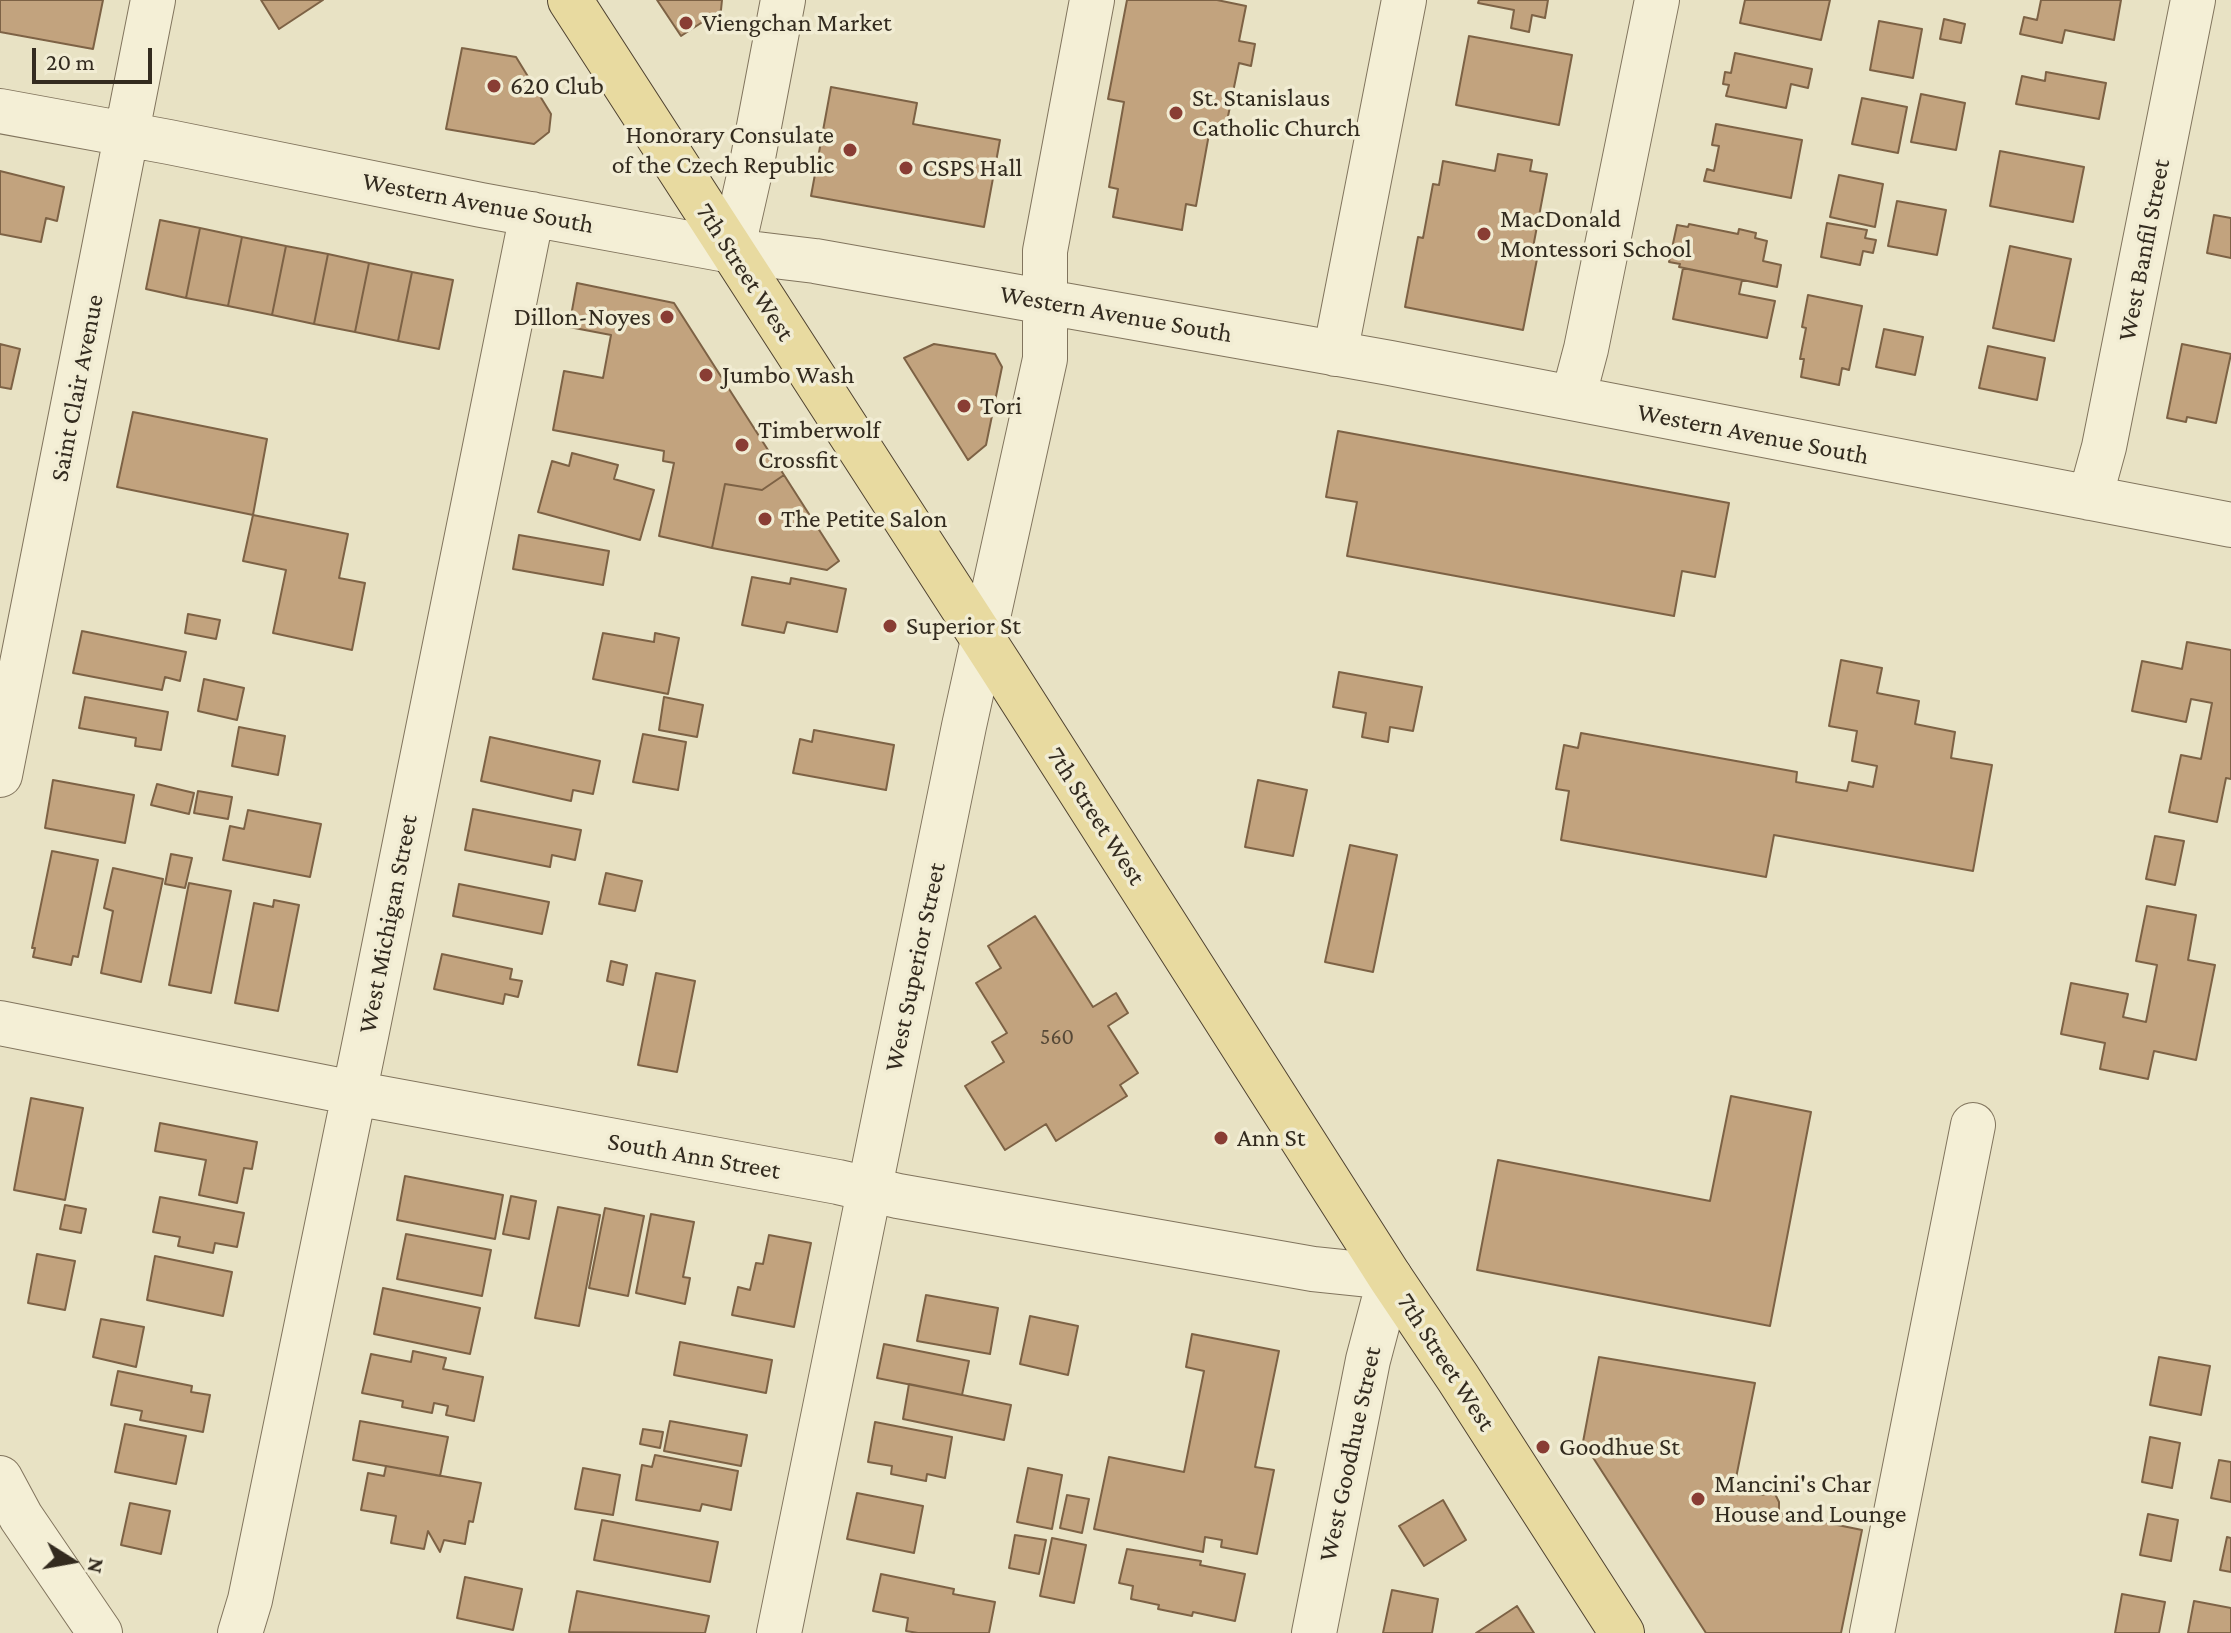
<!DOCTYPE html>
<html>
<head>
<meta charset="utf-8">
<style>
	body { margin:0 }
	#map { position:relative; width:2231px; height:1633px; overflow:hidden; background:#e8e2c4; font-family:"Crimson Pro",serif }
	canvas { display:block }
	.north { position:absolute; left:32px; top:1521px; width:80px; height:80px; -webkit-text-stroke:6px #f1ecd3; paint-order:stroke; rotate:101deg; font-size:22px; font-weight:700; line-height:32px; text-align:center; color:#332b1f }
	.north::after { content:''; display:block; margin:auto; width:28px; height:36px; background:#332b1f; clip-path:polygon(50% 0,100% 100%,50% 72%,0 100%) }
	.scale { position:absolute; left:32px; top:48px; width:120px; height:36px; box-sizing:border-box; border:4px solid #332b1f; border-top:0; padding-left:10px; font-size:24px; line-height:28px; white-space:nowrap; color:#332b1f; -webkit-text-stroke:6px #f1ecd3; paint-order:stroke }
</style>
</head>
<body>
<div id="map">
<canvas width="2231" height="1633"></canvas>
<div class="north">N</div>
<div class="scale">20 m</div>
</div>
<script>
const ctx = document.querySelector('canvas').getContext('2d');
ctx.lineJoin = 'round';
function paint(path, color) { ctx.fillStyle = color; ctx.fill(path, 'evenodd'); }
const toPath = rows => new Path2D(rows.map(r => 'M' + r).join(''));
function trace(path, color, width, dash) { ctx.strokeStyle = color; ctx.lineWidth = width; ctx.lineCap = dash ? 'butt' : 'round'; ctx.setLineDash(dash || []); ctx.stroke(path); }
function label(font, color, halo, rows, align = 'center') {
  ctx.font = font + ' "Crimson Pro",serif'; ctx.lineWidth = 7; ctx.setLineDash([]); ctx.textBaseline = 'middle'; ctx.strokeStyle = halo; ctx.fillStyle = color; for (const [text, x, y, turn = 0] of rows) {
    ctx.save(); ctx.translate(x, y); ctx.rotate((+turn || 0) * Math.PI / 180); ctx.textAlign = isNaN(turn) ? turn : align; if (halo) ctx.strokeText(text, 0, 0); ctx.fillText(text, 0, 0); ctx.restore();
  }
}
const building = toPath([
	[0,0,103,0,93,49,0,32,0,0],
	[261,0,323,0,279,29,261,0],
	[657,0,722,0,721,10,681,36,657,0],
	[1127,0,1217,0,1246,6,1239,41,1255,44,1251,66,1239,63,1226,126,1211,123,1196,206,1186,204,1182,230,1113,217,1118,189,1109,187,1124,102,1108,99,1127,0],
	[1479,0,1548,0,1545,18,1532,15,1529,32,1511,28,1514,10,1478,3,1479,0],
	[1745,0,1830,0,1821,40,1740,23,1745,0],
	[2041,0,2121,0,2114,40,2065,30,2062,43,2020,34,2024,17,2037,20,2041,0],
	[1944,19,1965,24,1961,43,1940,39,1944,19],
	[1879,21,1922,29,1913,78,1870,70,1879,21],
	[1469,36,1572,55,1559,125,1456,105,1469,36],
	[462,48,516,57,551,114,549,132,534,144,446,129,462,48],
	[1735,53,1812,69,1808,88,1791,84,1786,108,1726,96,1729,85,1723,84,1725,72,1731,73,1735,53],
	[2046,72,2106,83,2099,119,2016,104,2022,76,2045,81,2046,72],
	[831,87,917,103,913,124,1000,140,984,227,811,196,831,87],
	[1921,94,1965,103,1956,150,1911,142,1921,94],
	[1862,98,1907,107,1898,153,1852,144,1862,98],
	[1716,124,1802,140,1791,198,1704,181,1707,169,1714,171,1719,146,1712,145,1716,124],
	[2000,151,2084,167,2073,222,1990,206,2000,151],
	[1498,154,1532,160,1530,171,1547,174,1531,258,1537,259,1523,330,1405,307,1418,237,1423,238,1433,184,1439,185,1443,161,1495,171,1498,154],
	[0,171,64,187,57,221,46,218,41,242,0,234,0,171],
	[1839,175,1883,184,1875,227,1830,217,1839,175],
	[1897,201,1946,210,1937,255,1888,246,1897,201],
	[2214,215,2231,218,2231,258,2207,253,2214,215],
	[160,220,200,228,186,298,146,289,160,220],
	[1827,223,1867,230,1865,238,1876,240,1873,253,1863,251,1860,265,1821,257,1827,223],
	[1689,224,1738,234,1739,229,1756,233,1755,238,1767,241,1763,261,1781,265,1777,287,1679,267,1680,264,1669,262,1677,225,1688,227,1689,224],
	[200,228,242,237,228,306,186,298,200,228],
	[242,237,286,246,272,315,228,306,242,237],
	[286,246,328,254,314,324,272,315,286,246],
	[2010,246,2071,259,2054,341,1993,328,2010,246],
	[328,254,369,263,355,332,314,324,328,254],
	[369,263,412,272,398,341,355,332,369,263],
	[1683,268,1742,280,1739,294,1775,301,1767,338,1673,319,1683,268],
	[412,272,453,280,439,349,398,341,412,272],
	[577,283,674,303,784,475,762,490,725,484,712,548,659,536,674,463,663,461,664,451,553,430,564,371,603,378,611,335,569,327,577,283],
	[1808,295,1862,306,1849,370,1842,368,1839,385,1801,377,1804,359,1800,359,1806,328,1802,327,1808,295],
	[1884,329,1923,337,1915,375,1876,367,1884,329],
	[0,344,20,349,11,389,0,387,0,344],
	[934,344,995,354,1002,367,986,445,968,460,904,358,934,344],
	[2182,344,2231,354,2216,423,2187,417,2186,422,2167,418,2182,344],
	[1988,346,2045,358,2037,400,1979,388,1988,346],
	[133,412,267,439,253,515,117,487,133,412],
	[1338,431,1729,503,1715,577,1682,571,1674,616,1347,556,1357,502,1326,497,1338,431],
	[572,453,618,465,614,479,654,490,640,540,538,512,552,461,569,466,572,453],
	[784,475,839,561,827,570,712,548,725,484,762,490,784,475],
	[253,515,348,534,339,578,365,583,352,650,273,633,286,570,243,561,253,515],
	[519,535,609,551,603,585,513,569,519,535],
	[752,577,790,584,791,578,846,589,837,632,787,622,784,633,742,625,752,577],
	[188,614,220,620,216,639,185,633,188,614],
	[82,631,186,652,180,681,165,677,162,690,73,673,82,631],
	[603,633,654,642,655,633,679,638,668,694,593,679,603,633],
	[2187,642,2231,650,2231,779,2226,778,2217,822,2169,812,2181,755,2201,759,2212,703,2191,699,2186,722,2132,711,2142,661,2182,669,2187,642],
	[1841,660,1882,668,1877,693,1919,701,1915,724,1955,732,1951,758,1992,765,1973,871,1774,835,1766,877,1561,840,1569,791,1556,789,1564,745,1578,748,1581,733,1797,772,1796,782,1847,791,1849,782,1873,787,1877,766,1852,761,1857,731,1829,726,1841,660],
	[1339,672,1422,687,1413,731,1390,727,1388,742,1362,737,1366,713,1333,707,1339,672],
	[204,679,244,688,237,720,198,711,204,679],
	[85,697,168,712,161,750,135,746,136,738,79,728,85,697],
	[664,697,703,705,697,737,659,730,664,697],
	[239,727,285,736,278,775,232,766,239,727],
	[814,730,894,745,886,790,793,773,800,739,812,742,814,730],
	[643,734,686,742,678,790,633,782,643,734],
	[490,737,600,761,593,794,573,790,571,801,481,781,490,737],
	[53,780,134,795,125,843,45,828,53,780],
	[1258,780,1307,790,1293,856,1245,847,1258,780],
	[157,784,194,793,189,814,151,805,157,784],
	[198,791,232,797,228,819,194,813,198,791],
	[473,809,581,830,575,860,552,855,550,867,465,850,473,809],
	[248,810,321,824,310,877,223,860,230,826,244,829,248,810],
	[2155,836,2184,841,2175,885,2146,879,2155,836],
	[1350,845,1397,855,1373,972,1325,962,1350,845],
	[52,851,98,860,78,957,73,956,71,965,33,957,35,948,32,948,52,851],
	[171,854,192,858,185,888,165,884,171,854],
	[113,868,163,879,141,982,101,973,113,911,104,908,113,868],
	[606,873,642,881,635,911,599,904,606,873],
	[189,883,231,891,211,993,169,985,189,883],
	[459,884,549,902,542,934,453,916,459,884],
	[274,900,299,905,278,1011,235,1003,254,903,273,907,274,900],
	[2147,906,2196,915,2188,960,2215,965,2196,1060,2154,1051,2148,1079,2100,1069,2105,1043,2061,1034,2071,983,2128,994,2123,1017,2146,1022,2157,965,2136,961,2147,906],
	[1035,916,1093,1007,1116,993,1128,1013,1108,1026,1138,1073,1120,1085,1127,1096,1056,1141,1046,1124,1005,1150,965,1086,1004,1062,992,1042,1007,1033,976,983,1001,968,988,946,1035,916],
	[442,954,512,969,510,979,522,981,518,997,505,994,503,1004,434,989,442,954],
	[611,961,627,965,623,985,607,981,611,961],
	[656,973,695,981,677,1072,638,1065,656,973],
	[1731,1096,1811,1112,1770,1326,1477,1270,1498,1160,1710,1201,1731,1096],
	[31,1098,83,1108,65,1200,14,1190,31,1098],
	[160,1123,257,1142,252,1169,244,1168,237,1203,199,1195,206,1160,155,1151,160,1123],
	[405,1176,503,1195,495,1239,397,1220,405,1176],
	[511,1196,536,1201,529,1239,503,1234,511,1196],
	[160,1197,244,1213,237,1247,215,1243,213,1253,178,1246,180,1237,153,1232,160,1197],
	[65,1205,86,1209,81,1233,60,1229,65,1205],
	[558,1207,600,1215,579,1326,535,1318,558,1207],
	[605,1208,644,1216,628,1296,589,1288,605,1208],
	[651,1214,694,1222,683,1277,690,1278,685,1304,636,1293,651,1214],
	[406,1234,491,1250,482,1296,397,1279,406,1234],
	[769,1235,811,1243,794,1327,732,1315,738,1287,750,1290,756,1263,763,1264,769,1235],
	[37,1254,75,1261,65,1310,28,1303,37,1254],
	[155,1256,232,1272,223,1316,147,1300,155,1256],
	[383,1288,480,1308,470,1354,374,1334,383,1288],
	[926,1295,998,1308,990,1354,917,1341,926,1295],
	[1030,1316,1078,1326,1068,1375,1020,1364,1030,1316],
	[101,1319,144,1327,136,1367,93,1357,101,1319],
	[1192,1334,1279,1351,1255,1467,1274,1470,1257,1554,1221,1547,1222,1540,1205,1537,1203,1552,1094,1529,1109,1457,1184,1472,1204,1371,1186,1367,1192,1334],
	[680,1342,772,1360,766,1393,674,1375,680,1342],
	[884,1344,969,1361,962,1395,877,1378,884,1344],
	[413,1351,446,1358,443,1369,483,1377,474,1421,446,1415,448,1406,434,1403,432,1413,402,1407,403,1401,362,1393,371,1354,411,1362,413,1351],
	[1599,1357,1755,1383,1734,1488,1762,1495,1773,1490,1779,1502,1779,1513,1862,1530,1841,1633,1706,1633,1583,1442,1599,1357],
	[2159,1357,2210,1366,2201,1415,2150,1405,2159,1357],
	[118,1371,192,1386,191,1392,210,1395,203,1432,140,1420,142,1411,111,1405,118,1371],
	[909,1384,1011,1405,1004,1440,903,1419,909,1384],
	[360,1421,448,1437,440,1476,353,1460,360,1421],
	[670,1421,747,1435,741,1466,664,1451,670,1421],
	[875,1422,952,1437,945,1478,927,1474,926,1481,891,1474,892,1466,868,1462,875,1422],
	[125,1424,186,1436,176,1484,115,1472,125,1424],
	[643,1429,663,1432,660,1448,640,1444,643,1429],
	[2150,1437,2180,1443,2172,1488,2142,1482,2150,1437],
	[655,1455,738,1471,731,1510,702,1504,700,1511,636,1500,642,1465,652,1467,655,1455],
	[2219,1460,2231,1462,2231,1502,2211,1498,2219,1460],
	[386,1466,481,1483,473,1522,469,1521,465,1544,444,1540,440,1552,428,1531,424,1549,391,1543,396,1516,361,1510,368,1473,384,1476,386,1466],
	[583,1468,620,1475,613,1515,575,1509,583,1468],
	[1028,1468,1062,1475,1052,1529,1017,1522,1028,1468],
	[857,1493,923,1506,914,1553,847,1539,857,1493],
	[1067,1495,1089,1499,1082,1533,1060,1528,1067,1495],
	[1443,1500,1466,1540,1424,1566,1399,1526,1443,1500],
	[130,1503,170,1511,161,1554,121,1545,130,1503],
	[2148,1514,2178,1520,2171,1561,2140,1555,2148,1514],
	[602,1520,718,1542,710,1582,594,1560,602,1520],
	[1015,1535,1046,1540,1039,1574,1009,1568,1015,1535],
	[2227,1537,2231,1538,2231,1572,2220,1570,2227,1537],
	[1052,1538,1086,1545,1074,1603,1040,1596,1052,1538],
	[1127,1549,1201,1561,1200,1565,1245,1574,1235,1621,1193,1612,1192,1616,1158,1609,1159,1605,1131,1599,1133,1586,1119,1583,1127,1549],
	[881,1574,954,1589,953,1594,995,1602,989,1633,918,1633,906,1631,908,1618,873,1611,881,1574],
	[465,1577,522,1589,513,1630,457,1618,465,1577],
	[1392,1590,1438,1599,1432,1633,1383,1633,1392,1590],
	[577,1591,709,1616,705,1633,569,1632,577,1591],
	[2122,1594,2165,1602,2159,1633,2115,1633,2122,1594],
	[2194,1601,2231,1608,2231,1633,2188,1633,2194,1601],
	[1517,1606,1534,1633,1476,1633,1517,1606]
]);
paint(building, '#c2a37e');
trace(building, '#7d6245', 2);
const minor = toPath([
	[0,111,169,142,481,205,732,251,815,261,1390,363,2231,525],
	[732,251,752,163,783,0],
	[1335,354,1404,0],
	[1573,398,1586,349,1657,0],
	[2090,498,2104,447,2193,0],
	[0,775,153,0],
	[0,1023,354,1093,838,1182,898,1196,1313,1269,1390,1277,1368,1360,1314,1633],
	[0,1478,21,1517,100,1633],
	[240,1633,250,1600,366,1036,532,214],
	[779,1633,964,726,1045,359,1045,251,1092,0],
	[1872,1633,1973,1125]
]);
const major = toPath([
	[570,0,1001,667,1390,1277,1458,1378,1622,1633]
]);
trace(minor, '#81745d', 46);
trace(major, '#4f4230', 46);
trace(minor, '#f4efd6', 44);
trace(major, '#e8daa0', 44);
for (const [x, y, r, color] of [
	[686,23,8,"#893d34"],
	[494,86,8,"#893d34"],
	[1176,113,8,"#893d34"],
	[850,150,8,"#893d34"],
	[906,168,8,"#893d34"],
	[1484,234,8,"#893d34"],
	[667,317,8,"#893d34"],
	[706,375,8,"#893d34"],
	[964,406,8,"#893d34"],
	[742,445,8,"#893d34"],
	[765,519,8,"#893d34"],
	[890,626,8,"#893d34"],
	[1221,1138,8,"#893d34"],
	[1543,1447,8,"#893d34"],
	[1698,1499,8,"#893d34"]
]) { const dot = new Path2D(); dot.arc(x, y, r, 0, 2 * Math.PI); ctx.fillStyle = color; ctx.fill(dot); trace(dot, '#f1ecd3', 3); }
label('22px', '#574937', null, [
	["560",1057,1037]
]);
label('26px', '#332b1f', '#f1ecd3', [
	["Viengchan Market",702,23],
	["620 Club",510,86],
	["St. Stanislaus",1192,98],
	["Catholic Church",1192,128],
	["Honorary Consulate",834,135,"right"],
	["of the Czech Republic",834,165,"right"],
	["CSPS Hall",922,168],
	["MacDonald",1500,219],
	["Montessori School",1500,249],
	["Dillon-Noyes",651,317,"right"],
	["Jumbo Wash",722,375],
	["Tori",980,406],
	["Timberwolf",758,430],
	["Crossfit",758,460],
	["The Petite Salon",781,519],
	["Superior St",906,626],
	["Ann St",1237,1138],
	["Goodhue St",1559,1447],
	["Mancini's Char",1714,1484],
	["House and Lounge",1714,1514]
], 'left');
label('26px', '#332b1f', '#f1ecd3', [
	["Western Avenue South",478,203,11],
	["West Banfil Street",2144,250,-79],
	["7th Street West",745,272,57],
	["Western Avenue South",1116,314,10],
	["Saint Clair Avenue",77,388,-79],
	["Western Avenue South",1753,434,11],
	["7th Street West",1096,816,57],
	["West Michigan Street",388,924,-79],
	["West Superior Street",915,967,-78],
	["South Ann Street",694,1156,10],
	["7th Street West",1446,1362,57],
	["West Goodhue Street",1350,1454,-78]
]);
</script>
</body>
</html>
